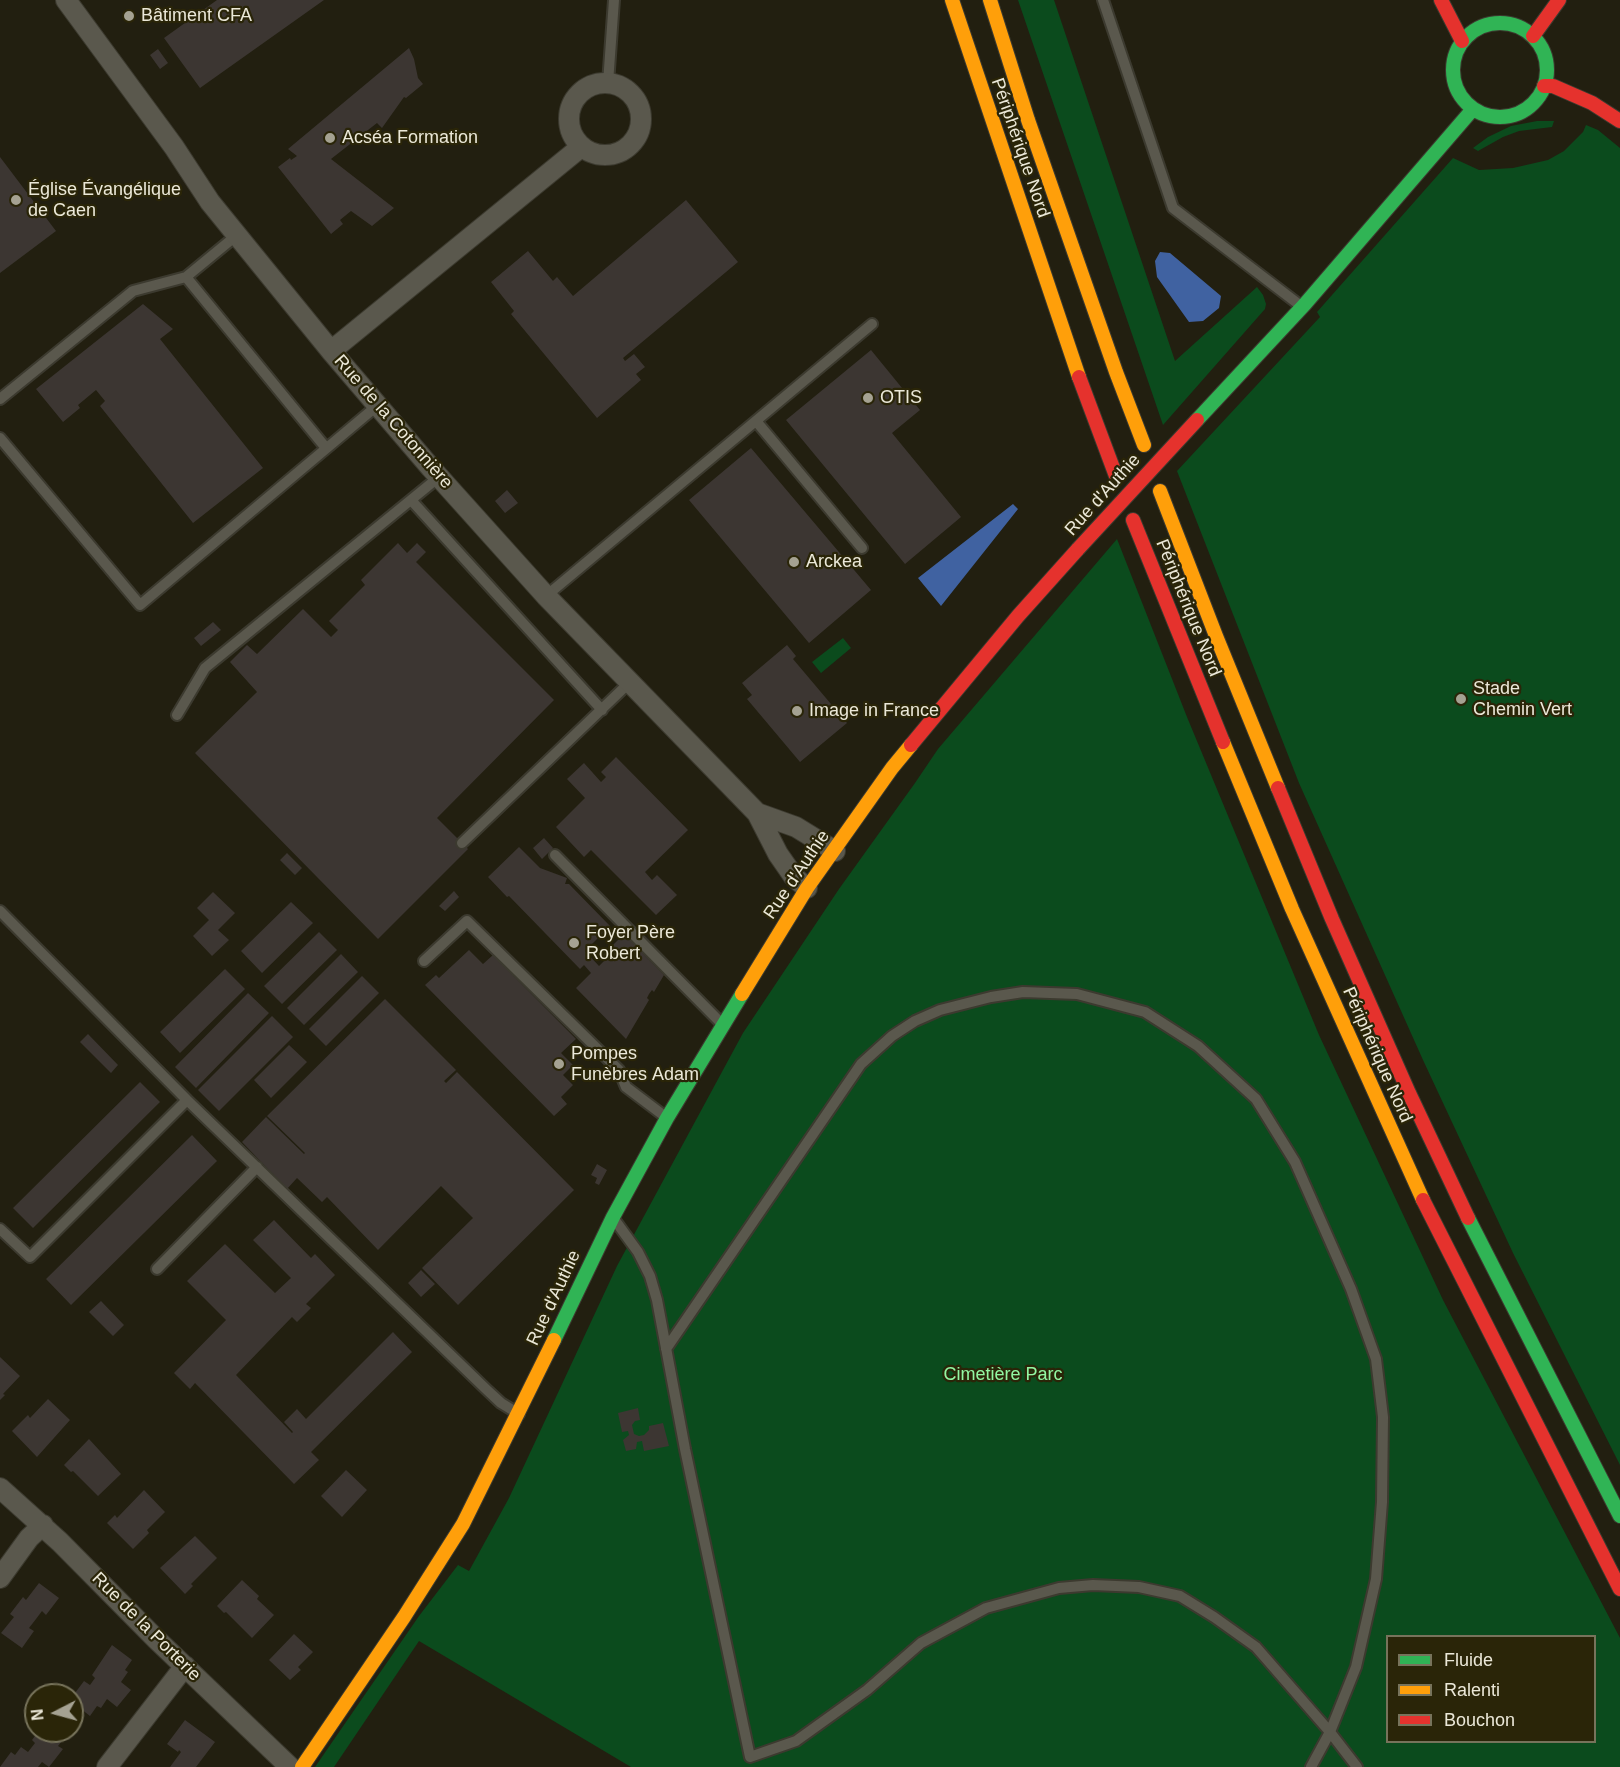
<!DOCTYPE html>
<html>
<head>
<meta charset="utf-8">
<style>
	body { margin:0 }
	#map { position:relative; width:1620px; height:1767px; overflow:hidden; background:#221f10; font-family:Helvetica,sans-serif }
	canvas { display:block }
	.legend { position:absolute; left:1386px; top:1635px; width:210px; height:108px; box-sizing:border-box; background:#2a2508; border:2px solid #77735b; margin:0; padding:8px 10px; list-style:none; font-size:18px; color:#ebe8d8 }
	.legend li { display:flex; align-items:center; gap:12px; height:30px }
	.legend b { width:30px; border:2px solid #77735b }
	.north { position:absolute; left:24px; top:1683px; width:60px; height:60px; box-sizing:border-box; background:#2a2508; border:2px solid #77735b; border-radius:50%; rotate:264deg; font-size:16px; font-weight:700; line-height:24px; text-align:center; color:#ebe8d8 }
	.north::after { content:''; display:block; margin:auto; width:21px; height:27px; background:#a5a292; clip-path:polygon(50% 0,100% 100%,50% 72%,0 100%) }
</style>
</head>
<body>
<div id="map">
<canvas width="1620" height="1767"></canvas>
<ul class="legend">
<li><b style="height:8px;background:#30b455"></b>Fluide</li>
<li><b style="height:8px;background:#ff9f0a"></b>Ralenti</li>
<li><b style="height:8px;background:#e5322d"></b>Bouchon</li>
</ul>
<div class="north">N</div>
</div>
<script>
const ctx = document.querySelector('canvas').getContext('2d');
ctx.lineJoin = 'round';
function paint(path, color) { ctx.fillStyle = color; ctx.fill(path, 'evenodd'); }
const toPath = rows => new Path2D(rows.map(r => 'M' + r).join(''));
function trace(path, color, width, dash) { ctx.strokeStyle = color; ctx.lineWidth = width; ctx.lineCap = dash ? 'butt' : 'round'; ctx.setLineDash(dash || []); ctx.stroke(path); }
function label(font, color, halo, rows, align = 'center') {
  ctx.font = font + ' Helvetica,sans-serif'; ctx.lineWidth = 4.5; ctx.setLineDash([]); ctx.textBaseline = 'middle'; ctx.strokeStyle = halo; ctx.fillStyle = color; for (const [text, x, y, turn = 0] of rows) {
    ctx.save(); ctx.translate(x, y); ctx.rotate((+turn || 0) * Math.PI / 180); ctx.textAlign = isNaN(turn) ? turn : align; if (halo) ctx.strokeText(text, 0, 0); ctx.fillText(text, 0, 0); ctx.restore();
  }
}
paint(toPath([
	[1018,0,1054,0,1175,361,1257,287,1263,295,1266,304,1265,309,1163,425],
	[1537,121,1554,121,1552,127,1519,131,1503,137,1478,151,1473,148,1488,137,1511,126],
	[1586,125,1598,130,1620,148,1620,1465,1513,1253,1423,1060,1299,783,1177,471,1320,317,1317,312,1453,158,1479,170,1513,168,1548,160,1564,151,1583,132],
	[1117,539,1187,717,1319,1035,1443,1300,1620,1638,1620,1767,631,1767,419,1641,334,1767,315,1767,419,1616,458,1565,469,1571,509,1498,617,1266,743,1033,839,889,915,783,938,749],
	[1388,1636,1594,1636,1594,1742,1388,1742],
	[843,638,851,648,821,673,812,662]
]), '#0b4b1d');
paint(toPath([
	[1160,252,1170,253,1221,296,1219,308,1203,321,1189,322,1157,277,1155,261],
	[1013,504,1018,509,941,606,918,578]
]), '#4062a1');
paint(toPath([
	[217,0,324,0,200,88,164,38],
	[409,48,414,59,418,78,423,84,406,98,404,97,382,128,377,123,331,159,394,208,372,226,351,211,340,220,343,224,331,234,278,167,290,158,291,160,297,156,288,149],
	[158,49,168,63,160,69,150,55],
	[0,157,56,231,0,273],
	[686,200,738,262,623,358,625,361,634,354,645,367,636,374,641,380,597,418,511,314,514,311,491,282,528,251,553,281,557,277,573,296],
	[143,304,173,329,160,339,263,468,193,523,100,406,105,401,96,390,78,405,80,408,63,422,36,389],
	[871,350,920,410,892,433,961,517,905,564,786,420],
	[751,448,871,590,809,643,689,500],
	[507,490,518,503,505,513,495,501],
	[398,543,407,553,417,543,426,552,416,562,554,700,437,818,468,849,378,939,195,753,257,692,230,662,247,645,257,654,303,609,331,637,338,630,329,621,365,585,361,580],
	[213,622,221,630,201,646,194,638],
	[787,645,796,656,793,659,847,723,800,762,747,699,752,695,742,683],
	[616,757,688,830,645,872,652,880,657,875,677,895,656,915,591,850,584,857,556,827,585,798,567,779,584,763,601,782,606,777,601,772],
	[544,838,553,848,542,859,533,848],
	[519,847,540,868,567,878,565,884,569,884,610,926,585,951,599,966,605,960,602,956,624,934,664,975,654,992,652,990,649,994,647,998,649,1000,626,1039,576,988,591,973,584,965,580,969,509,896,507,897,488,877],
	[287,853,302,868,295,875,280,860],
	[454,891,459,897,445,911,439,906],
	[213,892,235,913,218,930,229,940,212,956,193,936,209,920,197,908],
	[291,902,313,923,262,973,241,951],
	[319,932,337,950,282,1004,264,986],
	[469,950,483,964,493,955,576,1039,561,1053,573,1065,563,1075,573,1085,561,1097,567,1104,554,1116,425,985,436,975,439,978],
	[341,954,358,972,304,1025,287,1008],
	[225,969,245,989,180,1053,160,1032],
	[362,976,379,993,326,1046,309,1029],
	[248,993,269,1013,196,1088,175,1067],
	[385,999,456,1070,444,1081,446,1083,457,1072,574,1190,458,1305,422,1268,473,1218,441,1186,378,1250,327,1197,322,1202,297,1178,287,1189,242,1142,266,1117,304,1154,305,1153,267,1116],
	[272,1016,293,1037,219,1111,198,1090],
	[88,1034,118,1065,111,1073,80,1042],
	[289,1045,307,1062,271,1098,254,1080],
	[140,1082,160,1102,33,1228,13,1208],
	[192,1135,217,1161,71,1305,46,1279],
	[597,1164,607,1170,599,1185,595,1183,597,1178,591,1175],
	[274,1220,311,1258,315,1254,335,1275,306,1304,311,1308,297,1322,292,1317,236,1375,292,1433,293,1432,284,1422,297,1409,306,1419,393,1332,412,1352,311,1452,319,1460,294,1484,195,1383,190,1389,174,1373,226,1320,187,1281,225,1244,275,1293,291,1278,253,1240],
	[421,1270,435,1284,421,1297,408,1283],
	[101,1301,124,1325,113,1336,89,1312],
	[0,1357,20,1376,3,1394,5,1395,0,1400],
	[48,1399,70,1420,37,1457,12,1431,28,1415,30,1418],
	[638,1408,640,1420,635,1421,632,1425,634,1434,639,1436,644,1435,649,1430,649,1426,663,1423,669,1446,644,1451,642,1441,637,1442,636,1449,626,1451,623,1440,629,1435,628,1431,622,1432,618,1413],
	[89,1439,121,1474,98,1496,73,1471,71,1472,64,1465],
	[346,1470,367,1490,342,1517,321,1496],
	[144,1490,165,1512,147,1530,149,1533,133,1549,107,1523,115,1515,117,1518],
	[195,1536,217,1558,191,1584,193,1586,185,1594,160,1568],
	[242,1580,259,1596,257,1599,274,1615,252,1638,226,1612,224,1613,217,1606],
	[39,1583,59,1598,46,1615,42,1611,36,1619,29,1628,34,1631,22,1648,1,1633,14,1617,10,1614,23,1597,26,1600],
	[294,1634,313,1652,298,1667,301,1670,290,1680,269,1660],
	[112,1645,132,1660,125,1670,128,1672,121,1682,131,1690,117,1707,107,1699,101,1708,97,1706,90,1716,72,1702,72,1697,84,1681,90,1685,95,1678,92,1675],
	[185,1720,215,1742,196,1767,170,1767,181,1752,179,1750,178,1752,167,1744],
	[39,1731,59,1731,66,1736,58,1746,63,1749,49,1767,42,1762,38,1767,0,1767,11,1752,15,1755,21,1747,28,1752,35,1743,32,1740]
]), '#3c3632');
const lane = toPath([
	[1103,0,1173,208,1301,306],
	[608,83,614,0],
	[186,277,326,448],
	[0,399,133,291,186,277,237,235],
	[756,421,862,548],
	[0,438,140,605,378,405],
	[411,500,602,710],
	[546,596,872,324],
	[177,715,205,668,439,477],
	[462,843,630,682],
	[555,855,723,1025],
	[0,911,187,1100,487,1390,501,1403,519,1414],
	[424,961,467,921,619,1070,626,1087,667,1118],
	[614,1219,638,1252,650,1276,657,1300,685,1449,750,1757,796,1741,867,1690,921,1643,986,1608,1059,1588,1093,1585,1139,1587,1180,1596,1214,1617,1256,1647,1330,1732,1357,1767],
	[0,1229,30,1257,187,1100],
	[157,1269,257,1167],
	[666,1349,861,1064,892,1036,915,1021,940,1010,991,997,1023,992,1077,994,1145,1012,1198,1046,1256,1099,1295,1162,1351,1289,1376,1359,1383,1417,1382,1502,1376,1579,1356,1667,1330,1732,1311,1767]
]);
const street = toPath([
	[66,0,174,147,210,202,331,351,431,468,546,596,757,813,778,854,794,877,807,888],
	'569 119a36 36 0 1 1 72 0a36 36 0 1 1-72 0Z',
	[331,351,581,147],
	[757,813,796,827,835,851],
	[0,1488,60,1542,156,1639,290,1767],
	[0,1578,29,1538,43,1525],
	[107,1767,185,1666]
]);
const fast = toPath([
	'1453 70a47 47 0 1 1 94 0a47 47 0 1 1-94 0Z',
	[1197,420,1305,304,1473,109],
	[1468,1218,1620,1516],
	[554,1340,613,1217,667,1118,742,994]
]);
const slow = toPath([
	[952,0,1079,377],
	[990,0,1028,120,1116,372,1144,445],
	[1160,491,1216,636,1278,788],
	[1223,742,1292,909,1423,1200],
	[742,994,807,888,892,768,911,745],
	[302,1767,404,1617,463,1524,554,1340]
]);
const jam = toPath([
	[1441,0,1462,41],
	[1533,36,1559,0],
	[1544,86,1553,86,1592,103,1620,121],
	[1079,377,1116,476],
	[1133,520,1223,742],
	[911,745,1018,616,1078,549],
	[1278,788,1332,919,1409,1093,1468,1218],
	[1423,1200,1620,1589]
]);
trace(lane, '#3c3a2f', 14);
trace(street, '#3c3a2f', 22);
trace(fast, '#3c3a2f', 16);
trace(slow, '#3c3a2f', 16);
trace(jam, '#3c3a2f', 16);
trace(lane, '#5a584d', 10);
trace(street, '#5a584d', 20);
trace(fast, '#30b455', 14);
trace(slow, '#ff9f0a', 14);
trace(jam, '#e5322d', 14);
const jamBridge = toPath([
	[1078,549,1197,420]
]);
trace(jamBridge, '#3c3a2f', 16, []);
trace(jamBridge, '#e5322d', 14);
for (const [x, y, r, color] of [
	[129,16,6,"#a5a292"],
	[330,138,6,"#a5a292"],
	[16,200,6,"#a5a292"],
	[868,398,6,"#a5a292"],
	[794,562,6,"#a5a292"],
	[1461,699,6,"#a5a292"],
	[797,711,6,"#a5a292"],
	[574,943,6,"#a5a292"],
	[559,1064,6,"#a5a292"]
]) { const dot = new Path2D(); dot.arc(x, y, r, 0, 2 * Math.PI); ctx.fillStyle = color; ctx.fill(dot); trace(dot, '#2a2508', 2); }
label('18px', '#ebe8d8', '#2a2508', [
	["Bâtiment CFA",141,16],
	["Acséa Formation",342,138],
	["Église Évangélique",28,190],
	["de Caen",28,211],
	["OTIS",880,398],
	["Arckea",806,562],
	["Stade",1473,689],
	["Chemin Vert",1473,710],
	["Image in France",809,711],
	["Foyer Père",586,933],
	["Robert",586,954],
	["Pompes",571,1054],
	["Funèbres Adam",571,1075]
], 'left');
label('18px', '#ebe8d8', '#2a2508', [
	["Périphérique Nord",1020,148,71],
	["Rue de la Cotonnière",393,422,49],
	["Rue d'Authie",1103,495,-48],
	["Périphérique Nord",1188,608,68],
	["Rue d'Authie",797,875,-56],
	["Périphérique Nord",1377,1055,66],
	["Rue d'Authie",554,1298,-65],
	["Rue de la Porterie",146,1627,45]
]);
label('18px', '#92f6a2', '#2a2508', [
	["Cimetière Parc",1003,1375]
]);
</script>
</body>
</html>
